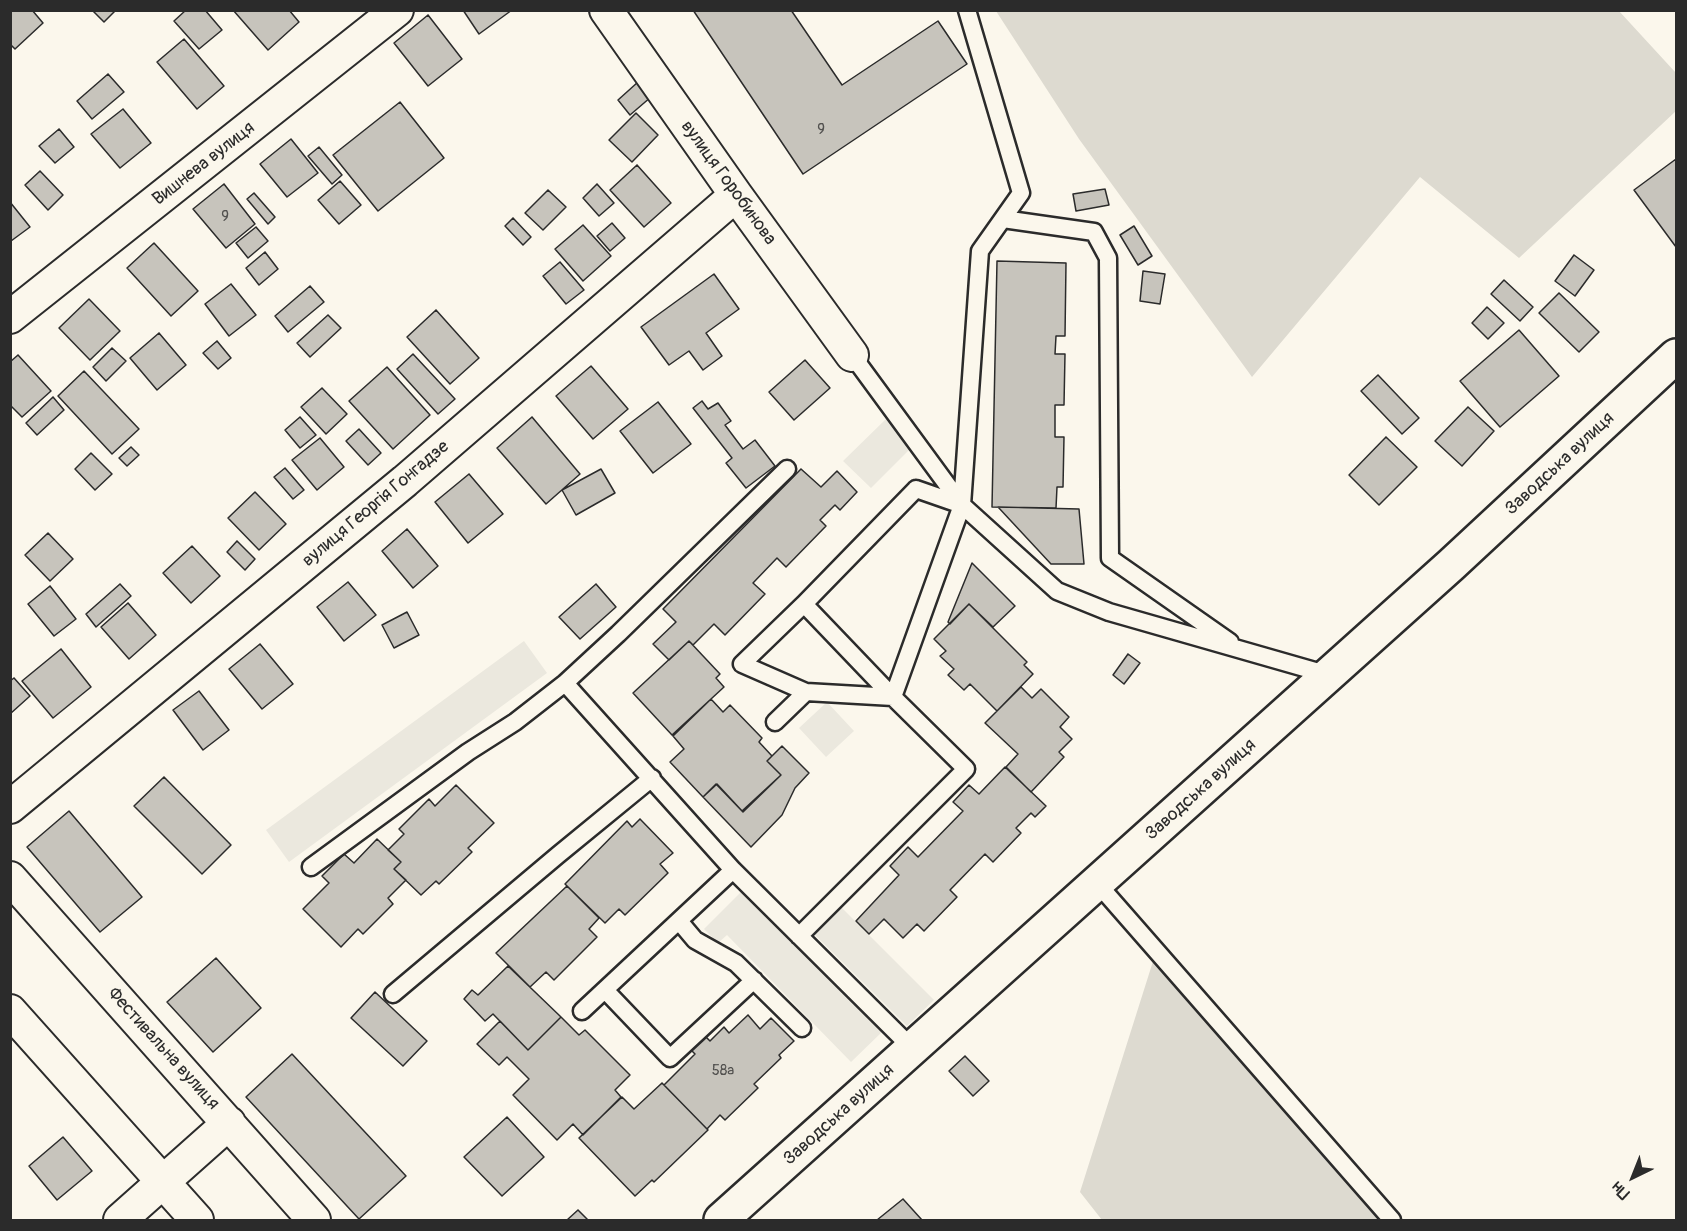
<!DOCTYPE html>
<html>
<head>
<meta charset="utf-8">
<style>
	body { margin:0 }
	#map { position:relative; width:1687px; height:1231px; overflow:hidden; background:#fbf7ec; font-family:Pangolin,sans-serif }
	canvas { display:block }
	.frame { position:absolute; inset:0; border:12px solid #2b2b2b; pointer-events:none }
	.north { position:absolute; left:1603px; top:1147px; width:60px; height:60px; -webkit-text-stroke:4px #fbf7ec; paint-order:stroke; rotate:223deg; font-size:16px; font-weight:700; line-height:24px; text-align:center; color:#2b2b2b }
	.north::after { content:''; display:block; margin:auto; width:21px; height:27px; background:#2b2b2b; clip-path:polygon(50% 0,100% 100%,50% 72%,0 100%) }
</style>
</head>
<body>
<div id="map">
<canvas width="1687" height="1231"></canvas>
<div class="frame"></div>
<div class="north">Пн</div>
</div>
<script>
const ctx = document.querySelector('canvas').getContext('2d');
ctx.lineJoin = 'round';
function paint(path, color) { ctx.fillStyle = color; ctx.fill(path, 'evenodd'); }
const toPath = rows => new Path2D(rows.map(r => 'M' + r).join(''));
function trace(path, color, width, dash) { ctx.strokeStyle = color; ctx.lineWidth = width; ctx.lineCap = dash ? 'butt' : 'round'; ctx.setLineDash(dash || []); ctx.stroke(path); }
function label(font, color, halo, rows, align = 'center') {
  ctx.font = font + ' Pangolin,sans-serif'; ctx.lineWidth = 5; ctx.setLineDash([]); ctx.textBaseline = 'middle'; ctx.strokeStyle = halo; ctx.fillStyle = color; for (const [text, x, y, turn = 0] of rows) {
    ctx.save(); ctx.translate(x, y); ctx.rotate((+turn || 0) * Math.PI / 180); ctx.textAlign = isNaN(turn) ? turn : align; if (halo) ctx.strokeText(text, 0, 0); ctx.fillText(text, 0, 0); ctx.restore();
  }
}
paint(toPath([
	[886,419,913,446,871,488,843,461],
	[524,641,547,673,289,862,266,830],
	[827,702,854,731,826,757,799,728],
	[743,890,882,1032,851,1062,727,935,718,943,704,929],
	[839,905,934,1000,907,1026,812,932]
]), '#ebe8de');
paint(toPath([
	[996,11,1619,11,1676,73,1676,111,1519,258,1420,177,1252,377,1079,139],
	[1155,955,1398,1220,1102,1220,1080,1192]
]), '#dddad0');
const building = toPath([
	[10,10,32,10,43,23,15,49,10,44,10,10],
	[92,10,116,10,104,22,92,10],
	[186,10,205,10,222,30,199,49,174,21,186,10],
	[233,10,289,10,299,22,268,50,233,10],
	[463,10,512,10,479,34,463,10],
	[693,10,791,10,842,85,938,21,967,64,803,174,693,10],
	[428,15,462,59,428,86,394,43,428,15],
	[184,39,224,86,197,109,157,62,184,39],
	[108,74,124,92,92,119,77,101,108,74],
	[638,82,651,97,630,115,618,100,638,82],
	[400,102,444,158,378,211,333,155,400,102],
	[123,109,151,143,120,168,91,134,123,109],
	[636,113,658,135,632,162,609,140,636,113],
	[59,129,74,147,55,163,39,146,59,129],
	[291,139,318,173,287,197,260,164,291,139],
	[319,147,342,175,332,184,308,156,319,147],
	[1676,159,1676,247,1634,190,1676,159],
	[637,165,671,203,644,227,610,190,637,165],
	[40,171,63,195,48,210,25,185,40,171],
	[340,181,361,205,339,224,318,200,340,181],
	[224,184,255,224,226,248,193,209,224,184],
	[597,184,614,203,599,216,583,198,597,184],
	[1105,189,1109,205,1076,211,1073,194,1105,189],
	[548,190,566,207,543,230,525,213,548,190],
	[254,193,275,217,268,224,247,199,254,193],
	[10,202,30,227,11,241,10,240,10,202],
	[513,218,531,237,523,245,505,226,513,218],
	[612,223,625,238,610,251,597,236,612,223],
	[583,225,611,256,583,281,555,249,583,225],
	[1134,226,1152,256,1138,265,1120,235,1134,226],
	[256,227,268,241,248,258,236,243,256,227],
	[154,243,198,291,171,316,127,268,154,243],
	[265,252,278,269,259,285,246,268,265,252],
	[1574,255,1594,270,1575,296,1555,281,1574,255],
	[997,261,1066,263,1065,336,1056,336,1055,354,1065,354,1064,405,1055,405,1055,437,1064,437,1063,487,1057,487,1056,508,992,507,997,261],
	[560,262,584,290,566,304,543,276,560,262],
	[1143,271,1165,274,1160,304,1140,301,1143,271],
	[714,274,739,309,706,333,722,356,703,370,689,351,669,365,641,327,714,274],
	[1504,280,1533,307,1520,321,1491,294,1504,280],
	[231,284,256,315,229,336,205,304,231,284],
	[310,286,324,302,288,332,275,316,310,286],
	[1559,293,1599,332,1579,352,1539,313,1559,293],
	[89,299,120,331,90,360,59,328,89,299],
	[1487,307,1504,323,1488,339,1472,323,1487,307],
	[436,310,479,358,450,384,407,337,436,310],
	[328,315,341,328,310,357,297,343,328,315],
	[1519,330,1559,376,1500,427,1460,381,1519,330],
	[159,333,186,365,157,390,130,358,159,333],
	[217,341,231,358,218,369,203,353,217,341],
	[112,348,126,361,106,381,93,367,112,348],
	[413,354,455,399,438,414,397,369,413,354],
	[18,355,51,391,22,417,10,405,10,362,18,355],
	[805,360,830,388,794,420,769,392,805,360],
	[591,366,628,409,593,439,556,396,591,366],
	[387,367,430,415,393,449,349,401,387,367],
	[84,371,139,429,112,454,58,396,84,371],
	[1378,375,1419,418,1402,434,1361,391,1378,375],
	[322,388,347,414,326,434,301,407,322,388],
	[53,397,64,410,37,435,26,423,53,397],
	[702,401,708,409,718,403,731,421,725,425,743,449,755,440,775,466,746,488,726,463,732,458,693,408,702,401],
	[658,402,691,444,653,473,620,431,658,402],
	[1468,407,1494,431,1462,466,1435,441,1468,407],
	[300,417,316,435,300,448,285,430,300,417],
	[532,417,580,474,546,504,497,448,532,417],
	[359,429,381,453,368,465,346,441,359,429],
	[1386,437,1417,467,1379,505,1349,475,1386,437],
	[320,438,344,467,317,490,292,460,320,438],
	[131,447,139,455,127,466,119,458,131,447],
	[91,453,112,474,95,490,75,469,91,453],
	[285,468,304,490,293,499,274,477,285,468],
	[601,469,615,493,576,515,562,490,601,469],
	[801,469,821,487,837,471,857,492,840,510,835,505,820,520,826,526,786,567,777,558,753,583,765,594,725,635,714,624,693,645,689,641,669,660,653,644,676,622,663,609,801,469],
	[469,474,503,514,468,543,435,502,469,474],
	[255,492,286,524,259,550,228,518,255,492],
	[998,507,1079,509,1084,564,1051,564,998,507],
	[407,529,438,566,413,588,382,551,407,529],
	[48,533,73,559,50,581,25,555,48,533],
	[237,541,255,559,245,570,227,552,237,541],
	[192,546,220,576,191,603,163,573,192,546],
	[972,563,1015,606,993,627,969,604,950,624,948,622,972,563],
	[348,582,376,615,344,641,317,607,348,582],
	[120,584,131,596,96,627,86,614,120,584],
	[596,584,616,607,580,639,559,617,596,584],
	[50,586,76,619,54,636,28,604,50,586],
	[128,603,156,635,129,659,101,627,128,603],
	[969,604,1027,662,1024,665,1033,674,997,711,970,684,964,690,948,675,954,669,940,656,946,651,934,639,969,604],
	[407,612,419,635,394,648,382,625,407,612],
	[689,641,720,674,716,678,724,687,672,735,633,693,689,641],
	[260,644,293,684,262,709,229,669,260,644],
	[61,649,91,687,53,718,22,681,61,649],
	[1128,654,1140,663,1124,684,1113,675,1128,654],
	[14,678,30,696,10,714,10,681,14,678],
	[1021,687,1032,698,1041,689,1069,717,1060,727,1072,739,1059,752,1064,757,1031,792,1006,767,1018,754,985,723,1021,687],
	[199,691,229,730,203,750,173,710,199,691],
	[711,699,723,712,730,705,762,738,759,742,772,756,767,761,781,775,742,811,716,784,703,797,670,762,684,749,673,736,711,699],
	[782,746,809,773,795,788,782,815,751,847,703,797,717,784,743,812,781,775,767,761,782,746],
	[1005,767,1046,806,1035,817,1031,813,1016,828,1021,833,993,862,985,854,950,890,957,897,924,931,917,924,903,938,884,919,869,934,856,921,899,875,890,866,908,847,918,857,963,811,953,802,969,785,979,794,1005,767],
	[164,777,231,845,202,874,134,806,164,777],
	[456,785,494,823,468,848,472,852,439,884,436,881,421,895,394,869,401,862,388,850,404,834,399,829,429,799,435,806,456,785],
	[69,811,142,897,100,932,27,847,69,811],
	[640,819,673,853,660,864,668,873,625,915,619,909,605,923,565,884,627,821,632,827,640,819],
	[377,839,401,862,394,869,406,880,388,898,393,904,363,934,358,929,341,947,303,909,329,883,322,876,344,854,354,863,377,839],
	[567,886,599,918,589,929,597,937,554,980,546,972,530,987,496,953,567,886],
	[216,958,261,1008,213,1052,167,1002,216,958],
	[508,966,561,1017,528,1050,493,1014,485,1021,464,999,472,990,478,995,508,966],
	[375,992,427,1041,403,1066,351,1018,375,992],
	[748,1015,760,1029,771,1018,794,1041,779,1055,781,1058,754,1084,758,1088,725,1120,720,1115,707,1129,664,1085,695,1054,691,1050,705,1036,710,1041,724,1027,729,1033,748,1015],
	[561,1017,579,1035,585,1030,630,1075,615,1090,621,1097,583,1135,573,1124,557,1140,513,1095,529,1079,507,1057,499,1065,477,1044,500,1021,528,1050,561,1017],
	[292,1054,406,1176,359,1219,246,1097,292,1054],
	[965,1056,989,1081,973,1096,949,1071,965,1056],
	[662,1083,708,1130,654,1182,652,1180,635,1196,579,1138,622,1097,634,1109,662,1083],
	[507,1117,544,1157,502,1196,464,1157,507,1117],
	[63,1137,92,1171,57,1200,29,1166,63,1137],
	[903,1199,922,1220,877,1220,903,1199],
	[578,1210,588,1220,567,1220,578,1210]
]);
paint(building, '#c7c4bc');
trace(building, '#2b2b2b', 1.5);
const service = toPath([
	[967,10,1021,193,980,251,962,505,1057,591,1109,612,1329,675],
	[1003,219,1094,232,1108,258,1110,558,1230,642],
	[852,355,962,505],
	[916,489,962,505,893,697,804,604,916,489],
	[565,683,733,870,913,1049],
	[775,722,806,692],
	[311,867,468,752,515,722,565,683,618,634,787,469],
	[1097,883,1392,1220],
	[679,921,695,940,736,963,802,1028],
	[799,936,966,769,893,697,806,692,742,664,804,604],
	[605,990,670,1058,754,980],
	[393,994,558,855,652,778],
	[582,1011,733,870]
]);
const minor = toPath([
	[606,10,736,195,852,355],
	[10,317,397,10],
	[10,807,405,481,736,195],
	[10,878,314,1220],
	[10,1011,197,1220],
	[120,1220,229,1123]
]);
const secondary = toPath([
	[721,1220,1451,565,1676,356]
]);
trace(service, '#2b2b2b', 21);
trace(minor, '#2b2b2b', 36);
trace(secondary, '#2b2b2b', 38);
trace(service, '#fbf7ec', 16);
trace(minor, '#fbf7ec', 32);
trace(secondary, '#fbf7ec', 33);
label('15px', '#52514f', null, [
	["9",821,130],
	["9",225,217],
	["58а",723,1071]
]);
label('18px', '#2b2b2b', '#fbf7ec', [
	["Вишнева вулиця",204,164,-38],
	["вулиця Горобинова",728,183,54],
	["Заводська вулиця",1560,464,-43],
	["вулиця Георгія Гонгадзе",376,504,-40],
	["Заводська вулиця",1201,790,-42],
	["Фестивальна вулиця",163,1049,48],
	["Заводська вулиця",839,1115,-42]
]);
</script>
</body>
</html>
